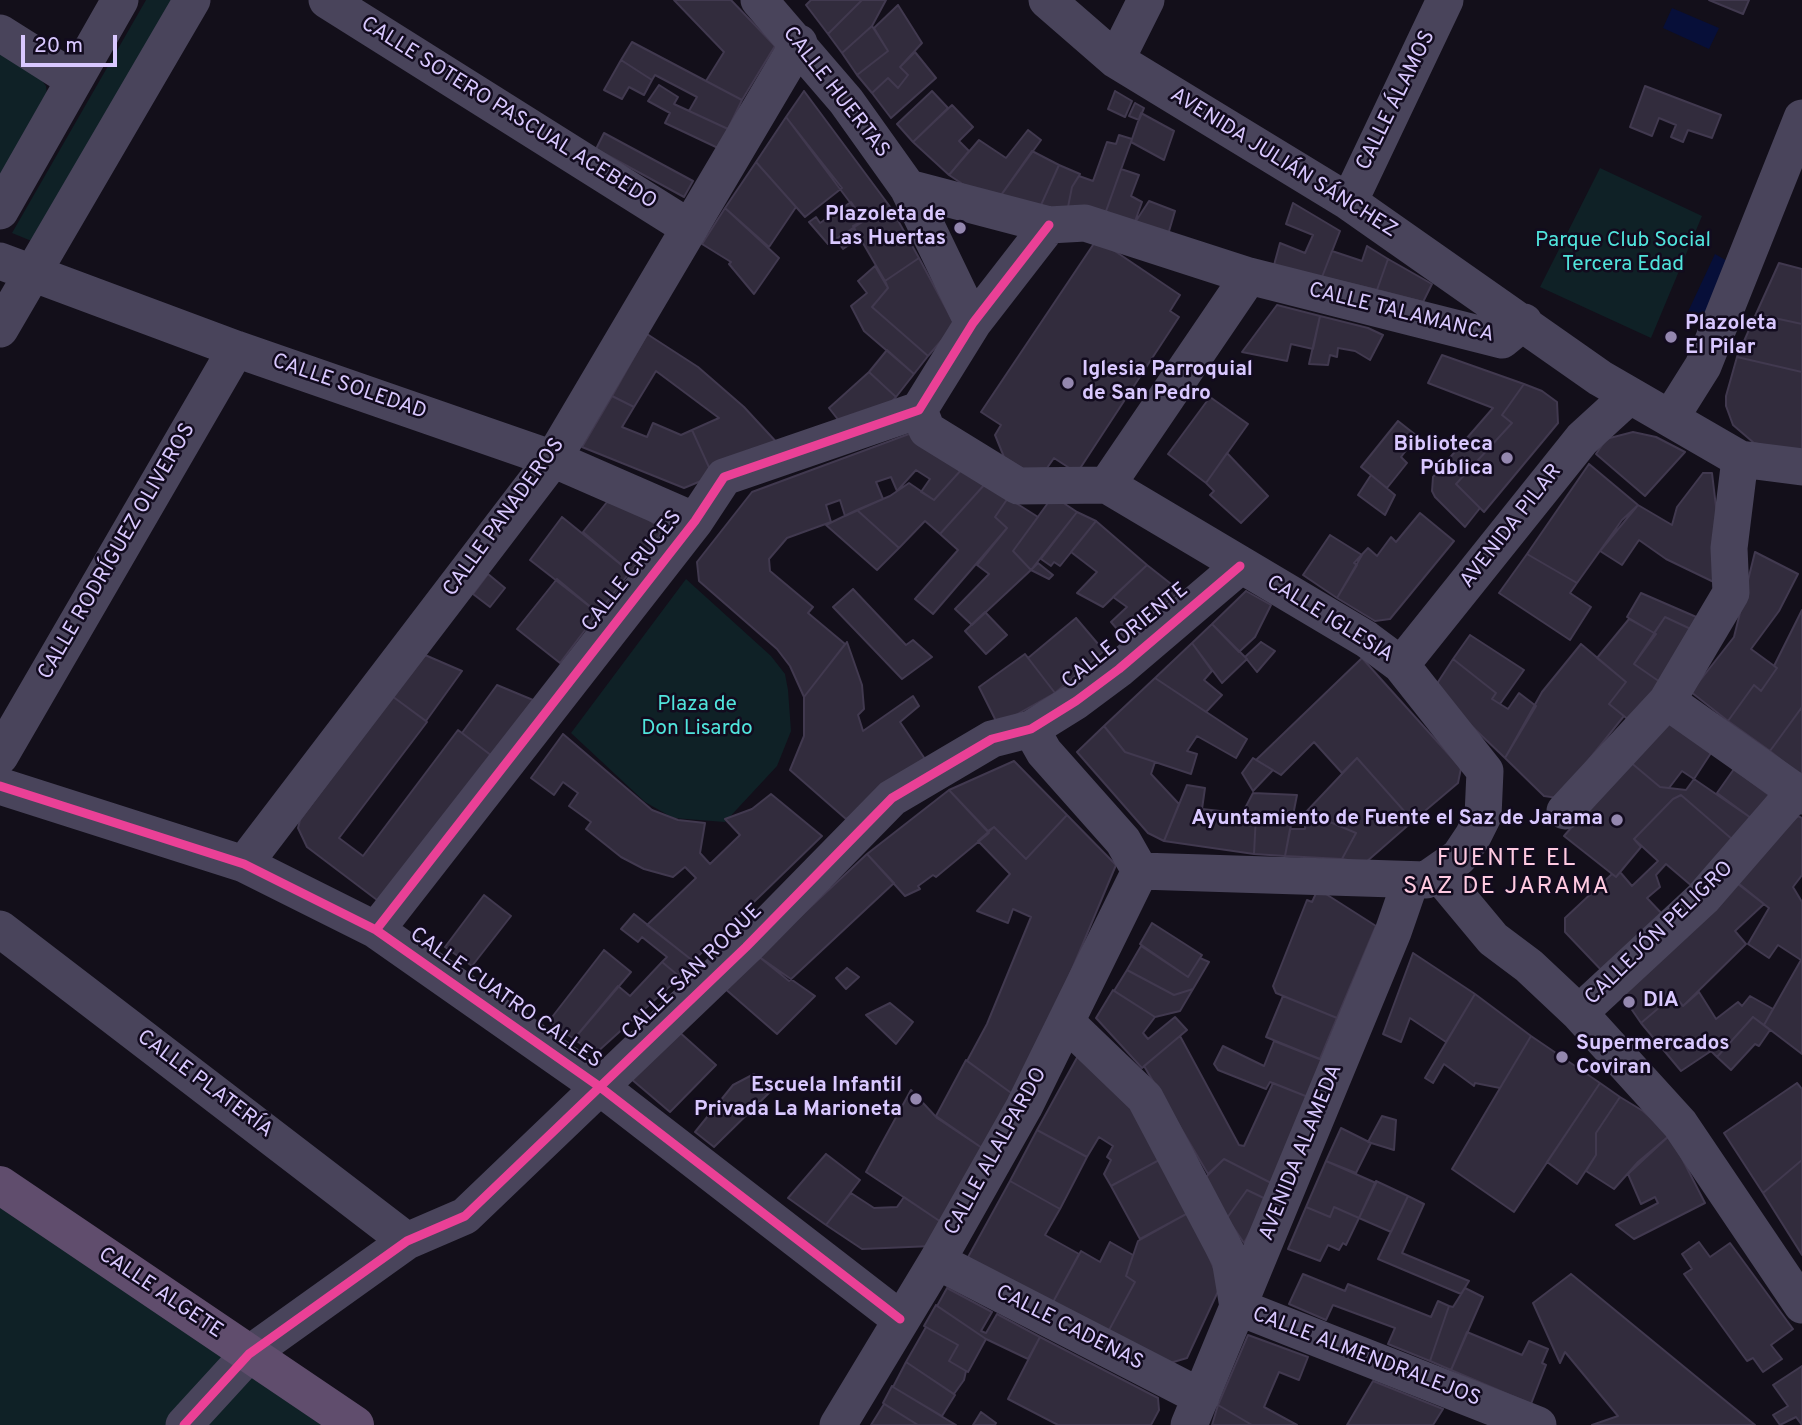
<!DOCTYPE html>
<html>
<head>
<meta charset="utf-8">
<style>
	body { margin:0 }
	#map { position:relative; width:1802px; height:1425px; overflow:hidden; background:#130f1a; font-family:Overpass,sans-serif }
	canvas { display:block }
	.scale { position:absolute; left:21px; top:35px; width:96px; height:32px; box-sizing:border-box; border:4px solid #d9c8ff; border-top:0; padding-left:9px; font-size:21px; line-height:24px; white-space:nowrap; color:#d9c8ff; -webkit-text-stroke:5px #120b1e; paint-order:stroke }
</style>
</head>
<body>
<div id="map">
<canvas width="1802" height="1425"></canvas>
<div class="scale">20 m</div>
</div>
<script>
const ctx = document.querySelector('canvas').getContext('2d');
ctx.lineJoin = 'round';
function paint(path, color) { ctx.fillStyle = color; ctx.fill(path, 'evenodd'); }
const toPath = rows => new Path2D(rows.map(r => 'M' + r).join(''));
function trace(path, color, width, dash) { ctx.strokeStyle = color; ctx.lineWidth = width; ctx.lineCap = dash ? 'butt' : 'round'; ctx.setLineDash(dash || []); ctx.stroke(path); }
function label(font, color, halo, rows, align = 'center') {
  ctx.font = font + ' Overpass,sans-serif'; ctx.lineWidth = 5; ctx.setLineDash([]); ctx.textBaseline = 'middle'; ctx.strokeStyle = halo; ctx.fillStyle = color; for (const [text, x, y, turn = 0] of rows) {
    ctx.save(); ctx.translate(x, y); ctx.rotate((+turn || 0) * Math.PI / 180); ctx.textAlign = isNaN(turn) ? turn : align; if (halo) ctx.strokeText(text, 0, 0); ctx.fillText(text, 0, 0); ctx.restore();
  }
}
paint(toPath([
	[146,0,177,0,34,242,12,233],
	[0,52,40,78,46,86,47,95,0,178],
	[1600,168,1702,216,1651,338,1540,287],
	[686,579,771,656,785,674,788,690,791,731,777,766,725,822,673,818,645,802,571,733],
	[0,1190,350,1425,0,1425]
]), '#0f2126');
paint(toPath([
	[1672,8,1719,28,1709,49,1663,28],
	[1715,254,1729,262,1701,322,1686,316]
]), '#070f39');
const building = toPath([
	[674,0,731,0,775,46,742,100,706,81,724,52,674,0],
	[811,0,862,0,828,34,806,5,811,0],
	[862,0,886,0,872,26,842,53,828,34,862,0],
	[1709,0,1749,0,1743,14,1709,0],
	[898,5,922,43,900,67,908,75,898,88,888,78,872,93,857,75,888,51,874,28,898,5],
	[872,26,888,51,857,75,842,53,872,26],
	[632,42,742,100,728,129,689,111,697,97,655,75,652,80,621,60,632,42],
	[915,52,936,78,891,118,872,93,888,78,898,88,908,75,900,67,915,52],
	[621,60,652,80,644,95,629,87,622,99,604,90,621,60],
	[659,85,678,97,674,104,728,129,718,148,665,123,670,113,648,101,659,85],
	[1645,86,1721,115,1712,138,1688,130,1683,142,1671,137,1676,125,1659,118,1652,136,1630,127,1645,86],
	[804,91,891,208,864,221,786,117,804,91],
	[932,91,948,108,913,142,897,124,932,91],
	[1115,91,1132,101,1125,117,1108,109,1115,91],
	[1135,103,1144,108,1139,120,1129,116,1135,103],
	[952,105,973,127,959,141,969,151,949,175,913,142,952,105],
	[1141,113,1174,131,1164,160,1131,142,1141,113],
	[786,117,842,188,805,217,756,162,786,117],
	[1028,130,1041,140,994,205,949,175,979,140,1006,158,1028,130],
	[604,133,693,181,684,197,596,149,604,133],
	[1119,135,1132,139,1105,214,1066,217,1072,187,1079,176,1093,181,1107,142,1116,144,1119,135],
	[1032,151,1059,165,1037,214,994,205,1032,151],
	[756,162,796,207,769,247,725,208,756,162],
	[1059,165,1080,174,1072,187,1066,217,1037,214,1059,165],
	[1121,169,1139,175,1131,196,1142,202,1134,224,1105,214,1121,169],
	[1149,201,1175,211,1167,238,1134,224,1149,201],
	[851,202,864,221,828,244,809,222,816,217,820,223,851,202],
	[1293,203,1340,231,1322,277,1274,265,1280,243,1305,253,1313,235,1286,224,1293,203],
	[725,208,779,258,754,294,729,264,731,262,702,244,725,208],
	[891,208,919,258,885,281,853,226,891,208],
	[854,228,859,238,843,249,836,239,854,228],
	[1097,239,1180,295,1170,311,1179,317,1077,473,1054,458,1047,468,1025,470,1004,457,995,435,1001,425,981,412,1097,239],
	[1367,246,1388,259,1377,290,1322,277,1332,251,1362,261,1367,246],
	[919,258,955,325,928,356,872,307,888,288,885,281,919,258],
	[1388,259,1432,284,1423,302,1377,290,1388,259],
	[1779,263,1802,269,1802,324,1756,314,1779,263],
	[875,266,888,288,872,307,928,356,914,374,864,331,851,306,867,293,858,281,875,266],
	[1277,305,1320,316,1313,349,1291,344,1287,361,1242,352,1277,305],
	[1756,314,1802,324,1802,372,1737,357,1756,314],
	[1320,316,1368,328,1383,335,1370,360,1355,351,1338,348,1337,357,1330,355,1328,365,1309,364,1320,316],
	[647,334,698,367,744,407,780,446,713,476,692,430,719,418,656,371,634,407,612,396,647,334],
	[887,350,914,374,896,397,869,372,887,350],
	[1442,355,1524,384,1502,415,1512,423,1456,484,1480,508,1465,527,1435,497,1432,491,1433,477,1493,408,1428,383,1442,355],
	[1737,357,1802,372,1802,453,1754,443,1733,425,1726,406,1726,396,1737,357],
	[869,372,896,397,882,413,843,426,829,408,869,372],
	[1524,384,1542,391,1557,402,1558,423,1484,512,1456,484,1512,423,1502,415,1524,384],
	[612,396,634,407,622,427,647,437,653,423,681,435,692,430,713,476,684,488,582,447,612,396],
	[1210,397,1248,424,1206,483,1168,454,1210,397],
	[1398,421,1417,436,1401,457,1407,463,1387,488,1361,467,1398,421],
	[1633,432,1656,437,1685,452,1645,496,1596,454,1606,439,1633,432],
	[909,434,962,469,934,500,921,492,930,479,916,470,897,491,891,477,876,482,883,499,845,516,840,500,826,505,831,522,787,538,769,559,770,571,813,607,808,613,845,644,804,697,790,666,777,649,699,581,697,562,752,492,909,434],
	[1227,453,1268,496,1241,523,1210,495,1214,491,1206,483,1227,453],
	[1589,464,1638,505,1622,520,1577,583,1527,554,1589,464],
	[962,469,985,484,940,534,925,521,899,548,857,510,890,496,909,483,934,500,962,469],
	[1703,473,1712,473,1721,549,1720,585,1666,559,1639,540,1622,565,1600,551,1638,505,1672,525,1677,507,1703,473],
	[1371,475,1395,495,1385,515,1358,495,1371,475],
	[985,484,1008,498,995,517,1007,528,933,614,915,599,958,550,940,534,985,484],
	[1053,496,1077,512,1031,570,1013,551,1053,496],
	[1008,498,1038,517,1013,551,1031,570,972,625,955,609,989,574,977,565,1007,528,995,517,1008,498],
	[607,502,631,508,658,526,660,534,630,572,583,532,607,502],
	[857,510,899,548,877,570,826,525,857,510],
	[1077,512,1096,521,1060,566,1054,562,1051,566,1041,559,1077,512],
	[1420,513,1454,541,1390,619,1375,621,1337,598,1357,565,1354,563,1368,548,1377,556,1391,537,1396,542,1420,513],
	[562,517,630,572,598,613,530,560,562,517],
	[1096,521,1147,565,1103,607,1077,593,1097,572,1071,552,1096,521],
	[1330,535,1362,555,1337,598,1303,575,1330,535],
	[1755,552,1798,574,1779,611,1751,649,1777,668,1761,691,1754,685,1728,721,1691,692,1734,637,1755,552],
	[1527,554,1577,583,1570,593,1591,607,1570,640,1499,593,1527,554],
	[1038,563,1053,575,1049,579,1031,570,1038,563],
	[1147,565,1180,591,1124,637,1111,622,1127,607,1113,597,1147,565],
	[488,574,505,588,490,607,473,594,488,574],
	[557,579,598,613,560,663,517,629,557,579],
	[853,589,906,645,913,640,932,657,902,679,833,607,853,589],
	[1246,591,1271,605,1255,637,1239,652,1212,624,1246,591],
	[1641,593,1701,619,1695,631,1665,617,1654,633,1627,617,1641,593],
	[1802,610,1802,707,1770,751,1728,721,1754,685,1761,691,1777,668,1774,666,1802,610],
	[985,612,1007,635,986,654,965,631,985,612],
	[1665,617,1695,631,1660,682,1634,664,1665,617],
	[1076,618,1104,651,1055,693,1028,658,1076,618],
	[1629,619,1656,634,1634,664,1660,682,1630,721,1609,704,1626,682,1597,658,1629,619],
	[1212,624,1247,659,1222,683,1192,643,1212,624],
	[1470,635,1524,670,1500,704,1492,699,1496,693,1453,659,1470,635],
	[847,642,862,685,864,709,858,715,863,731,913,696,919,706,900,722,927,762,846,819,790,770,804,736,804,697,847,642],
	[1261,642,1275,651,1257,672,1245,657,1261,642],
	[1192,643,1212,671,1204,680,1222,695,1206,712,1155,678,1192,643],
	[1581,644,1626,682,1609,704,1624,716,1558,798,1544,796,1505,758,1542,692,1581,644],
	[1025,654,1055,693,998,725,979,687,1025,654],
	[425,655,462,671,426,721,392,696,425,655],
	[1362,658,1461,768,1458,783,1413,821,1357,758,1342,773,1314,742,1281,775,1256,760,1362,658],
	[1453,659,1496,693,1492,699,1508,709,1519,693,1536,706,1505,758,1438,694,1438,682,1453,659],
	[1155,678,1247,739,1236,758,1197,736,1187,751,1197,754,1191,774,1125,752,1104,726,1155,678],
	[497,685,533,700,492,756,462,733,497,685],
	[392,696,427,722,339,838,363,856,458,730,492,756,381,903,307,847,298,828,300,820,392,696],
	[1802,707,1802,772,1800,775,1770,751,1802,707],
	[1664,718,1711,753,1694,779,1682,771,1669,788,1660,787,1629,761,1664,718],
	[1104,726,1125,752,1155,762,1151,774,1179,804,1164,841,1148,833,1077,752,1104,726],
	[563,734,652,810,678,820,705,823,700,853,710,864,740,835,725,819,752,809,771,794,822,836,693,961,647,925,696,878,685,867,673,877,644,869,621,857,586,829,591,822,569,806,578,793,563,782,554,795,531,778,563,734],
	[1253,758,1273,770,1253,791,1242,773,1253,758],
	[1357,758,1413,821,1365,863,1342,859,1356,833,1306,812,1357,758],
	[1014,761,1067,815,1026,859,994,827,988,831,949,790,1014,761],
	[1629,761,1660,787,1686,790,1694,779,1751,818,1733,840,1681,795,1673,799,1634,839,1641,847,1616,877,1564,836,1629,761],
	[1734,769,1769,795,1751,818,1717,793,1734,769],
	[1187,785,1205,788,1202,809,1256,815,1254,854,1164,841,1187,785],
	[949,790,989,833,936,877,933,875,918,886,920,889,905,896,867,854,949,790],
	[1253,793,1297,795,1285,856,1254,854,1256,815,1242,814,1253,793],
	[1681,795,1733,840,1693,887,1666,864,1656,875,1660,887,1647,898,1664,916,1605,974,1565,932,1565,918,1612,874,1616,877,1620,872,1632,886,1658,861,1634,839,1673,799,1681,795],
	[1306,812,1356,833,1342,859,1285,856,1290,829,1305,829,1306,812],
	[1067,815,1116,865,1039,1048,1014,1095,967,1061,987,1024,1031,917,1013,909,1008,923,977,911,1010,874,978,841,994,827,1026,859,1067,815],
	[1798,816,1802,818,1802,875,1793,887,1802,902,1802,1054,1764,1025,1801,960,1778,945,1769,958,1748,944,1769,908,1734,881,1798,816],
	[867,854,894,883,789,981,758,956,867,854],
	[1738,883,1764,904,1735,931,1746,944,1683,1006,1674,995,1641,1023,1619,991,1738,883],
	[1318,889,1376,926,1337,1018,1276,993,1273,986,1307,900,1312,902,1318,889],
	[484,895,511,916,472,966,445,947,484,895],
	[634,914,693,961,695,964,680,977,662,962,667,957,642,937,638,942,621,929,634,914],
	[1152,923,1202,955,1188,977,1140,944,1152,923],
	[1141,946,1188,977,1200,958,1209,962,1193,989,1174,995,1127,970,1141,946],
	[604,950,631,972,574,1039,549,1021,604,950],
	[1413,953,1475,994,1446,1042,1410,1018,1401,1042,1383,1034,1413,953],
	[758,956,815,996,777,1034,723,987,758,956],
	[662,962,680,977,595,1054,574,1039,618,986,630,996,662,962],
	[847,968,859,977,846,989,836,978,847,968],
	[1127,970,1174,995,1193,989,1180,1011,1155,1017,1114,991,1127,970],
	[1113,990,1155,1017,1143,1033,1148,1039,1175,1017,1187,1030,1142,1068,1096,1018,1113,990],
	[1699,992,1716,1019,1738,1002,1742,1006,1750,996,1773,1009,1764,1025,1753,1017,1717,1057,1711,1051,1681,1071,1641,1023,1674,995,1683,1006,1699,992],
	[1475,994,1531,1036,1500,1088,1475,1083,1474,1086,1444,1064,1433,1083,1425,1078,1475,994],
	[1283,996,1337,1018,1320,1059,1266,1037,1283,996],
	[890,1003,913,1022,896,1044,866,1015,890,1003],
	[1753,1017,1770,1030,1759,1046,1755,1044,1731,1070,1717,1057,1753,1017],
	[677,1030,716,1065,670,1112,630,1078,677,1030],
	[1180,1036,1239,1145,1244,1146,1273,1083,1313,1099,1275,1185,1224,1159,1208,1174,1144,1066,1180,1036],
	[1531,1036,1600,1083,1514,1212,1452,1169,1531,1036],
	[1274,1041,1327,1062,1313,1099,1270,1082,1266,1089,1218,1070,1214,1064,1223,1046,1264,1066,1274,1041],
	[1079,1054,1127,1096,1161,1159,1111,1186,1104,1174,1111,1160,1107,1157,1113,1146,1099,1137,1087,1157,1037,1130,1079,1054],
	[966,1060,1014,1095,985,1150,936,1116,966,1060],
	[754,1074,771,1091,714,1147,695,1132,733,1085,754,1074],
	[1600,1083,1620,1097,1596,1133,1596,1155,1577,1184,1547,1162,1600,1083],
	[1797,1083,1802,1089,1802,1160,1763,1193,1724,1133,1797,1083],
	[911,1090,937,1118,985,1150,944,1224,866,1172,911,1090],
	[1620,1097,1643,1111,1670,1135,1638,1162,1614,1189,1586,1171,1596,1155,1596,1133,1620,1097],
	[1382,1116,1396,1120,1394,1150,1368,1142,1382,1116],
	[1341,1128,1371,1143,1356,1173,1326,1161,1341,1128],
	[1037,1130,1087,1157,1060,1209,1010,1181,1037,1130],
	[1670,1135,1705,1203,1634,1239,1616,1225,1658,1203,1655,1197,1641,1204,1628,1174,1670,1135],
	[826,1154,860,1180,826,1225,788,1198,826,1154],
	[1161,1159,1190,1212,1140,1239,1111,1186,1161,1159],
	[1224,1159,1275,1185,1268,1200,1247,1190,1227,1218,1202,1181,1224,1159],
	[1802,1160,1802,1255,1763,1193,1802,1160],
	[1326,1161,1376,1183,1359,1218,1334,1207,1330,1217,1306,1207,1326,1161],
	[1010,1181,1060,1209,1045,1235,1079,1254,1052,1304,967,1259,1010,1181],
	[1376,1181,1408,1196,1391,1232,1359,1218,1376,1181],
	[1247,1190,1268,1200,1244,1243,1227,1218,1247,1190],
	[851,1193,874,1208,897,1207,904,1197,944,1224,932,1246,862,1249,826,1225,851,1193],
	[1408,1196,1424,1204,1402,1253,1469,1281,1461,1294,1378,1259,1408,1196],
	[1306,1207,1330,1217,1334,1207,1359,1218,1346,1245,1343,1243,1339,1250,1328,1245,1320,1261,1288,1249,1306,1207],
	[1190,1212,1221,1285,1187,1358,1170,1363,1108,1332,1135,1282,1126,1276,1138,1241,1190,1212],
	[1110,1242,1133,1255,1126,1276,1135,1282,1108,1332,1052,1304,1081,1251,1100,1262,1110,1242],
	[1699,1242,1710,1257,1730,1243,1793,1329,1771,1345,1782,1359,1763,1372,1753,1358,1747,1361,1684,1274,1692,1269,1682,1254,1699,1242],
	[1303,1274,1345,1291,1348,1284,1431,1317,1438,1301,1449,1306,1430,1361,1388,1344,1395,1328,1333,1305,1326,1320,1289,1304,1303,1274],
	[1571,1274,1755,1425,1592,1425,1618,1416,1565,1352,1560,1363,1533,1303,1571,1274],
	[947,1288,992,1312,981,1331,986,1333,997,1314,1040,1337,1028,1359,986,1339,937,1306,947,1288],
	[1465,1288,1483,1297,1451,1370,1430,1361,1449,1306,1453,1307,1465,1288],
	[936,1305,986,1339,968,1372,949,1361,958,1345,924,1326,936,1305],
	[926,1327,958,1345,949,1361,966,1371,964,1380,954,1394,906,1362,926,1327],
	[1467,1332,1522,1355,1529,1341,1548,1349,1542,1363,1546,1365,1531,1404,1451,1370,1467,1332],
	[1248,1335,1308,1357,1299,1380,1279,1372,1264,1407,1297,1425,1252,1425,1218,1405,1248,1335],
	[1040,1337,1158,1398,1159,1410,1151,1425,1058,1425,1008,1399,1040,1337],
	[906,1362,955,1395,942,1416,893,1387,906,1362],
	[1802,1366,1802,1425,1796,1417,1780,1425,1773,1415,1788,1406,1773,1385,1802,1366],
	[1373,1381,1443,1409,1433,1425,1347,1425,1373,1381],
	[892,1386,893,1387,956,1425,918,1425,883,1403,892,1386],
	[884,1404,918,1425,871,1425,884,1404],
	[1218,1405,1252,1425,1212,1425,1218,1405],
	[981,1412,996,1423,995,1425,973,1425,981,1412]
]);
paint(building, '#322c3d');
trace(building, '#41394f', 2);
trace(toPath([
	[327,0,688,227],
	[759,0,846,101,908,188,973,323],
	[1047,0,1116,60,1349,202,1600,378,1740,459,1802,467],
	[0,33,73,79],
	[1116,60,1146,0],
	[908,188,1049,225,1085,223,1249,276,1502,340,1524,322],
	[1349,202,1445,0],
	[0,211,120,0],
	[0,261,236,349,553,459,695,521],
	[0,329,192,0],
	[919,410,927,430,1018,486,1107,485],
	[1671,417,1703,366,1802,118],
	[1107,485,1366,639,1401,665,1485,771,1483,816,1473,836,1459,857,1426,880,1140,871],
	[1107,485,1249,276],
	[1401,665,1582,439,1629,396],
	[1667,701,1802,796],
	[1031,729,1044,752,1123,841,1140,871],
	[0,756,236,349],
	[0,786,244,864,376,930,600,1087,900,1319],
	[1565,811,1667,701,1731,593,1729,548,1740,459],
	[244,864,553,459,799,43],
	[1438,873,1493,939,1529,966,1579,1013,1680,1124,1802,1305],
	[0,929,407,1241],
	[376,930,695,521,724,477,919,410,973,323,1049,225],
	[1579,1013,1703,898,1796,791],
	[1066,1022,1145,1098,1230,1259,1238,1307,1538,1425],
	[937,1261,1201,1397],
	[184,1425,249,1354,407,1241,465,1216,746,947,892,798,992,739,1031,729,1076,701,1119,669,1240,566],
	[838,1425,937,1261,1024,1107,1140,871],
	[1189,1425,1393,932,1411,880]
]), '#49445b', 37);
trace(toPath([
	[0,1185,355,1425]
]), '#604d6d', 38);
trace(toPath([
	[0,786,244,864,376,930,600,1087,900,1319],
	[376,930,695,521,724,477,919,410,973,323,1049,225],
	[184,1425,249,1354,407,1241,465,1216,746,947,892,798,992,739,1031,729,1076,701,1119,669,1240,566]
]), '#ea4096', 9);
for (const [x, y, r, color] of [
	[960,228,7,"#9487af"],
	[1671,337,7,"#9487af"],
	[1068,383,7,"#9487af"],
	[1507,458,7,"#9487af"],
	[1617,820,7,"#9487af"],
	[1629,1002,7,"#9487af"],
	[1562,1057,7,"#9487af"],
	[916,1099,7,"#9487af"]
]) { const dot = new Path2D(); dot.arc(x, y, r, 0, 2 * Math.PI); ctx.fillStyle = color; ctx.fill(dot); trace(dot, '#120b1e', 2.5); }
label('21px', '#d9c8ff', '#120b1e', [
	["CALLE HUERTAS",835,93,52],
	["CALLE ÁLAMOS",1397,101,-64],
	["CALLE SOTERO PASCUAL ACEBEDO",508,114,32],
	["AVENIDA JULIÁN SÁNCHEZ",1283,164,32],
	["CALLE TALAMANCA",1401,314,14],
	["CALLE SOLEDAD",349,388,19],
	["CALLE PANADEROS",505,518,-54],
	["AVENIDA PILAR",1512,527,-52],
	["CALLE RODRÍGUEZ OLIVEROS",118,552,-60],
	["CALLE CRUCES",633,572,-52],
	["CALLE IGLESIA",1329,620,32],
	["CALLE ORIENTE",1126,637,-39],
	["CALLEJÓN PELIGRO",1660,934,-44],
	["CALLE SAN ROQUE",693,973,-44],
	["CALLE CUATRO CALLES",505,999,35],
	["CALLE PLATERÍA",204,1085,37],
	["CALLE ALALPARDO",997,1152,-61],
	["AVENIDA ALAMEDA",1302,1153,-68],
	["CALLE ALGETE",160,1294,34],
	["CALLE CADENAS",1069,1329,27],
	["CALLE ALMENDRALEJOS",1366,1358,21]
]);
label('bold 21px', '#d9c8ff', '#120b1e', [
	["Plazoleta de",946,216],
	["Las Huertas",946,240],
	["Plazoleta",1685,325,"left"],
	["El Pilar",1685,349,"left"],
	["Iglesia Parroquial",1082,371,"left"],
	["de San Pedro",1082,395,"left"],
	["Biblioteca",1493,446],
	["Pública",1493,470],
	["Ayuntamiento de Fuente el Saz de Jarama",1603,820],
	["DIA",1643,1002,"left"],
	["Supermercados",1576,1045,"left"],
	["Coviran",1576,1069,"left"],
	["Escuela Infantil",902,1087],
	["Privada La Marioneta",902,1111]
], 'right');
label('21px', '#50e4dc', '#120b1e', [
	["Parque Club Social",1623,242],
	["Tercera Edad",1623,266],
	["Plaza de",697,706],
	["Don Lisardo",697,730]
]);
ctx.letterSpacing = '2px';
label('24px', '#ffcae1', '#120b1e', [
	["FUENTE EL",1507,860],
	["SAZ DE JARAMA",1507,888]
]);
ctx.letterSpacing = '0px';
</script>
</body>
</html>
